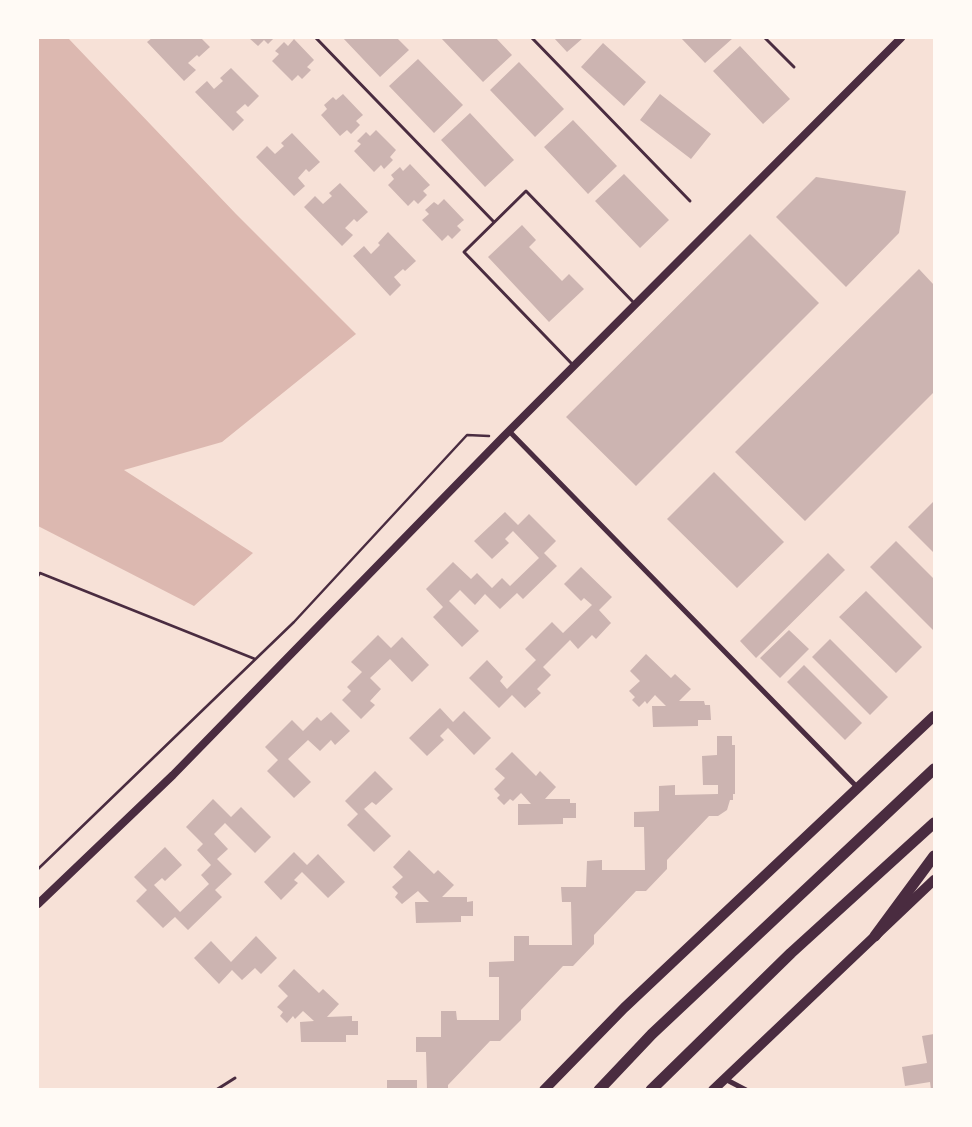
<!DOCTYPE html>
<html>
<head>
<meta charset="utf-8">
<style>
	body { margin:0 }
	#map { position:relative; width:972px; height:1127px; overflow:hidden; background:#f7e1d7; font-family:"Exo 2",sans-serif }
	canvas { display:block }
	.frame { position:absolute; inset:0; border:39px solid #fffaf5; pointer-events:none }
</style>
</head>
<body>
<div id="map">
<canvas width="972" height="1127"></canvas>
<div class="frame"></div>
</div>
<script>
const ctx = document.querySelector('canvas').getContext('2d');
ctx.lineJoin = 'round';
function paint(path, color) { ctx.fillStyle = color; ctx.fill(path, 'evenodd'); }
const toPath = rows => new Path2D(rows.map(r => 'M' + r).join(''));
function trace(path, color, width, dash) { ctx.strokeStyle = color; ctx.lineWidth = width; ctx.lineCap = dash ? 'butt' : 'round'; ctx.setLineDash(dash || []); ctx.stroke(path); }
paint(toPath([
	[38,38,68,38,236,214,356,334,222,442,124,470,253,553,194,606,38,526]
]), '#dcb8b0');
paint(toPath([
	[152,38,201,38,210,47,199,57,197,55,188,63,196,70,184,81,147,42],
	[249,38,274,38,268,44,264,40,258,46],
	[343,38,397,38,409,50,380,77],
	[441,38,496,38,512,55,483,82],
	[554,38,583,38,567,52],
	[681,38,733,38,705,63],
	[294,39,314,60,307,67,311,70,302,79,298,75,292,81,272,61,279,54,275,51,284,42,288,46],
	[603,43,646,82,624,106,581,67],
	[740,46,790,99,763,124,713,71],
	[418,59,463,105,434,133,389,86],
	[519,62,564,109,535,137,490,90],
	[231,68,259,96,248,107,245,104,236,112,244,120,233,131,195,92,207,81,214,89,223,81,220,78],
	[343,94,363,115,356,121,360,125,351,134,347,130,340,136,321,115,327,109,324,105,333,97,336,100],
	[660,94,711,134,691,159,640,120],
	[470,113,514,160,485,187,441,140],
	[573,120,617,166,588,194,544,147],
	[376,130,396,150,390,157,393,160,384,169,381,165,374,172,354,151,361,144,357,141,366,132,370,136],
	[292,133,320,162,309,172,306,169,298,178,305,186,294,196,256,157,267,146,275,154,284,146,281,143],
	[410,164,430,185,423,191,427,195,418,204,414,200,408,206,388,185,394,179,391,175,400,167,403,171],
	[624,174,669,220,640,248,595,201],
	[816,177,906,191,899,233,846,287,776,217],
	[340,183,368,212,357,222,354,219,345,228,353,235,342,246,304,207,315,196,323,204,332,196,329,193],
	[444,199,464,220,457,226,461,230,452,239,448,235,442,241,422,220,429,214,425,210,434,202,438,205],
	[522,225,536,240,529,247,562,281,569,274,584,289,549,322,488,257],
	[388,232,416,261,405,271,403,269,394,277,401,285,390,296,353,256,364,246,371,254,380,245,378,243],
	[750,234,819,303,636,486,566,417],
	[919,269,934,285,934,392,805,521,735,452],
	[714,472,784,542,737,588,667,519],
	[934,501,934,553,908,527],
	[505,512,518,525,529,514,556,541,544,553,557,566,523,599,517,593,500,609,485,594,475,605,460,590,449,601,479,631,462,647,433,617,443,607,426,589,453,562,471,579,477,573,492,588,502,578,510,586,539,558,513,531,505,539,509,543,492,559,474,541],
	[896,541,934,579,934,631,870,567],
	[828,553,845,570,756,658,740,641],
	[581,567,612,597,599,610,611,623,596,639,592,635,578,649,570,640,543,667,551,675,537,689,541,693,525,708,512,695,499,708,469,678,487,660,503,677,500,681,507,689,536,660,525,649,552,622,563,633,592,605,584,598,581,601,564,584],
	[866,591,922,647,896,673,839,617],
	[789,630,809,649,780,678,760,658],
	[378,635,391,648,402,637,429,665,412,682,390,659,370,678,381,689,370,701,375,705,361,719,342,700,351,691,347,687,362,672,351,662],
	[830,639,888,697,870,715,812,657],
	[646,654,671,678,675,674,691,689,679,701,704,701,705,705,710,705,711,720,698,720,698,726,653,727,652,706,666,706,655,695,647,704,645,701,639,707,632,700,635,697,629,691,640,681,630,671],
	[804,665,862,723,845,740,787,682],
	[440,708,453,722,464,711,491,738,474,755,448,728,440,736,444,740,427,756,409,738],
	[331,712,350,731,335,745,331,740,320,751,308,740,288,759,311,782,294,798,267,771,278,760,265,747,292,720,303,731,317,717,321,721],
	[717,736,732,736,732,745,735,745,735,794,733,794,733,800,730,800,727,810,718,816,709,816,667,860,667,869,646,891,636,891,594,935,594,944,573,966,563,966,521,1010,521,1020,500,1041,490,1041,448,1085,448,1090,427,1090,426,1052,416,1052,416,1037,441,1037,441,1011,456,1011,457,1020,499,1020,499,977,489,977,489,962,514,961,514,936,529,936,529,945,572,945,571,902,562,902,561,887,586,887,587,861,602,860,602,870,645,870,644,827,634,827,634,812,659,811,659,786,675,785,675,795,718,794,718,785,703,785,702,756,717,755],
	[512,752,536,776,540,771,556,787,545,799,570,799,570,803,576,803,576,818,563,818,563,824,518,825,518,804,531,804,521,793,513,801,510,799,504,805,497,798,500,795,494,789,505,778,495,769],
	[375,771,393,789,376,805,372,802,364,809,391,836,374,852,347,825,358,814,345,801],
	[213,799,231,817,241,807,271,837,255,853,225,823,214,834,228,849,217,859,232,874,215,890,222,897,188,930,175,917,163,928,136,901,147,890,134,877,165,847,182,865,165,881,162,878,154,885,180,912,209,884,201,875,211,865,197,850,203,844,186,827],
	[409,850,434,874,438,870,454,885,442,897,467,897,467,902,473,901,473,916,461,916,461,922,416,923,415,902,429,902,418,891,402,904,395,897,398,893,392,887,403,877,393,867],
	[294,852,307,865,318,854,345,882,328,898,302,872,294,880,298,883,281,900,264,882],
	[256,936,277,958,261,974,255,968,242,980,232,970,219,984,194,958,211,941,231,962],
	[294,969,319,993,323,989,339,1004,327,1017,352,1016,352,1021,358,1021,358,1035,346,1035,346,1042,301,1042,300,1022,314,1021,303,1011,295,1019,293,1016,287,1023,280,1016,283,1012,277,1007,288,996,278,986],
	[934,1034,934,1090,931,1090,930,1082,905,1086,902,1067,927,1063,922,1036],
	[387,1080,417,1080,417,1090,387,1090]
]), '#ccb4b1');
trace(toPath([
	[38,576,40,573,255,659],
	[38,869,294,622,467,435,489,436]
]), '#4a2c40', 2.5);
trace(toPath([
	[316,38,494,222],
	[532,38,690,201],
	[765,38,794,67],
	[573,365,464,252,526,191,635,304],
	[216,1090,235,1078]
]), '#4a2c40', 3);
trace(toPath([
	[509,431,858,788],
	[725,1079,746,1090]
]), '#4a2c40', 5);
trace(toPath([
	[38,904,173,775,503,437,901,38]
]), '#4a2c40', 8);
trace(toPath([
	[544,1090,624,1008,934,716],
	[713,1090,934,880]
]), '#4a2c40', 10);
trace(toPath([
	[875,936,934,856],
	[599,1090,652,1034,934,769],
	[651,1090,791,953,934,823]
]), '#4a2c40', 11);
</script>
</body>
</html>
